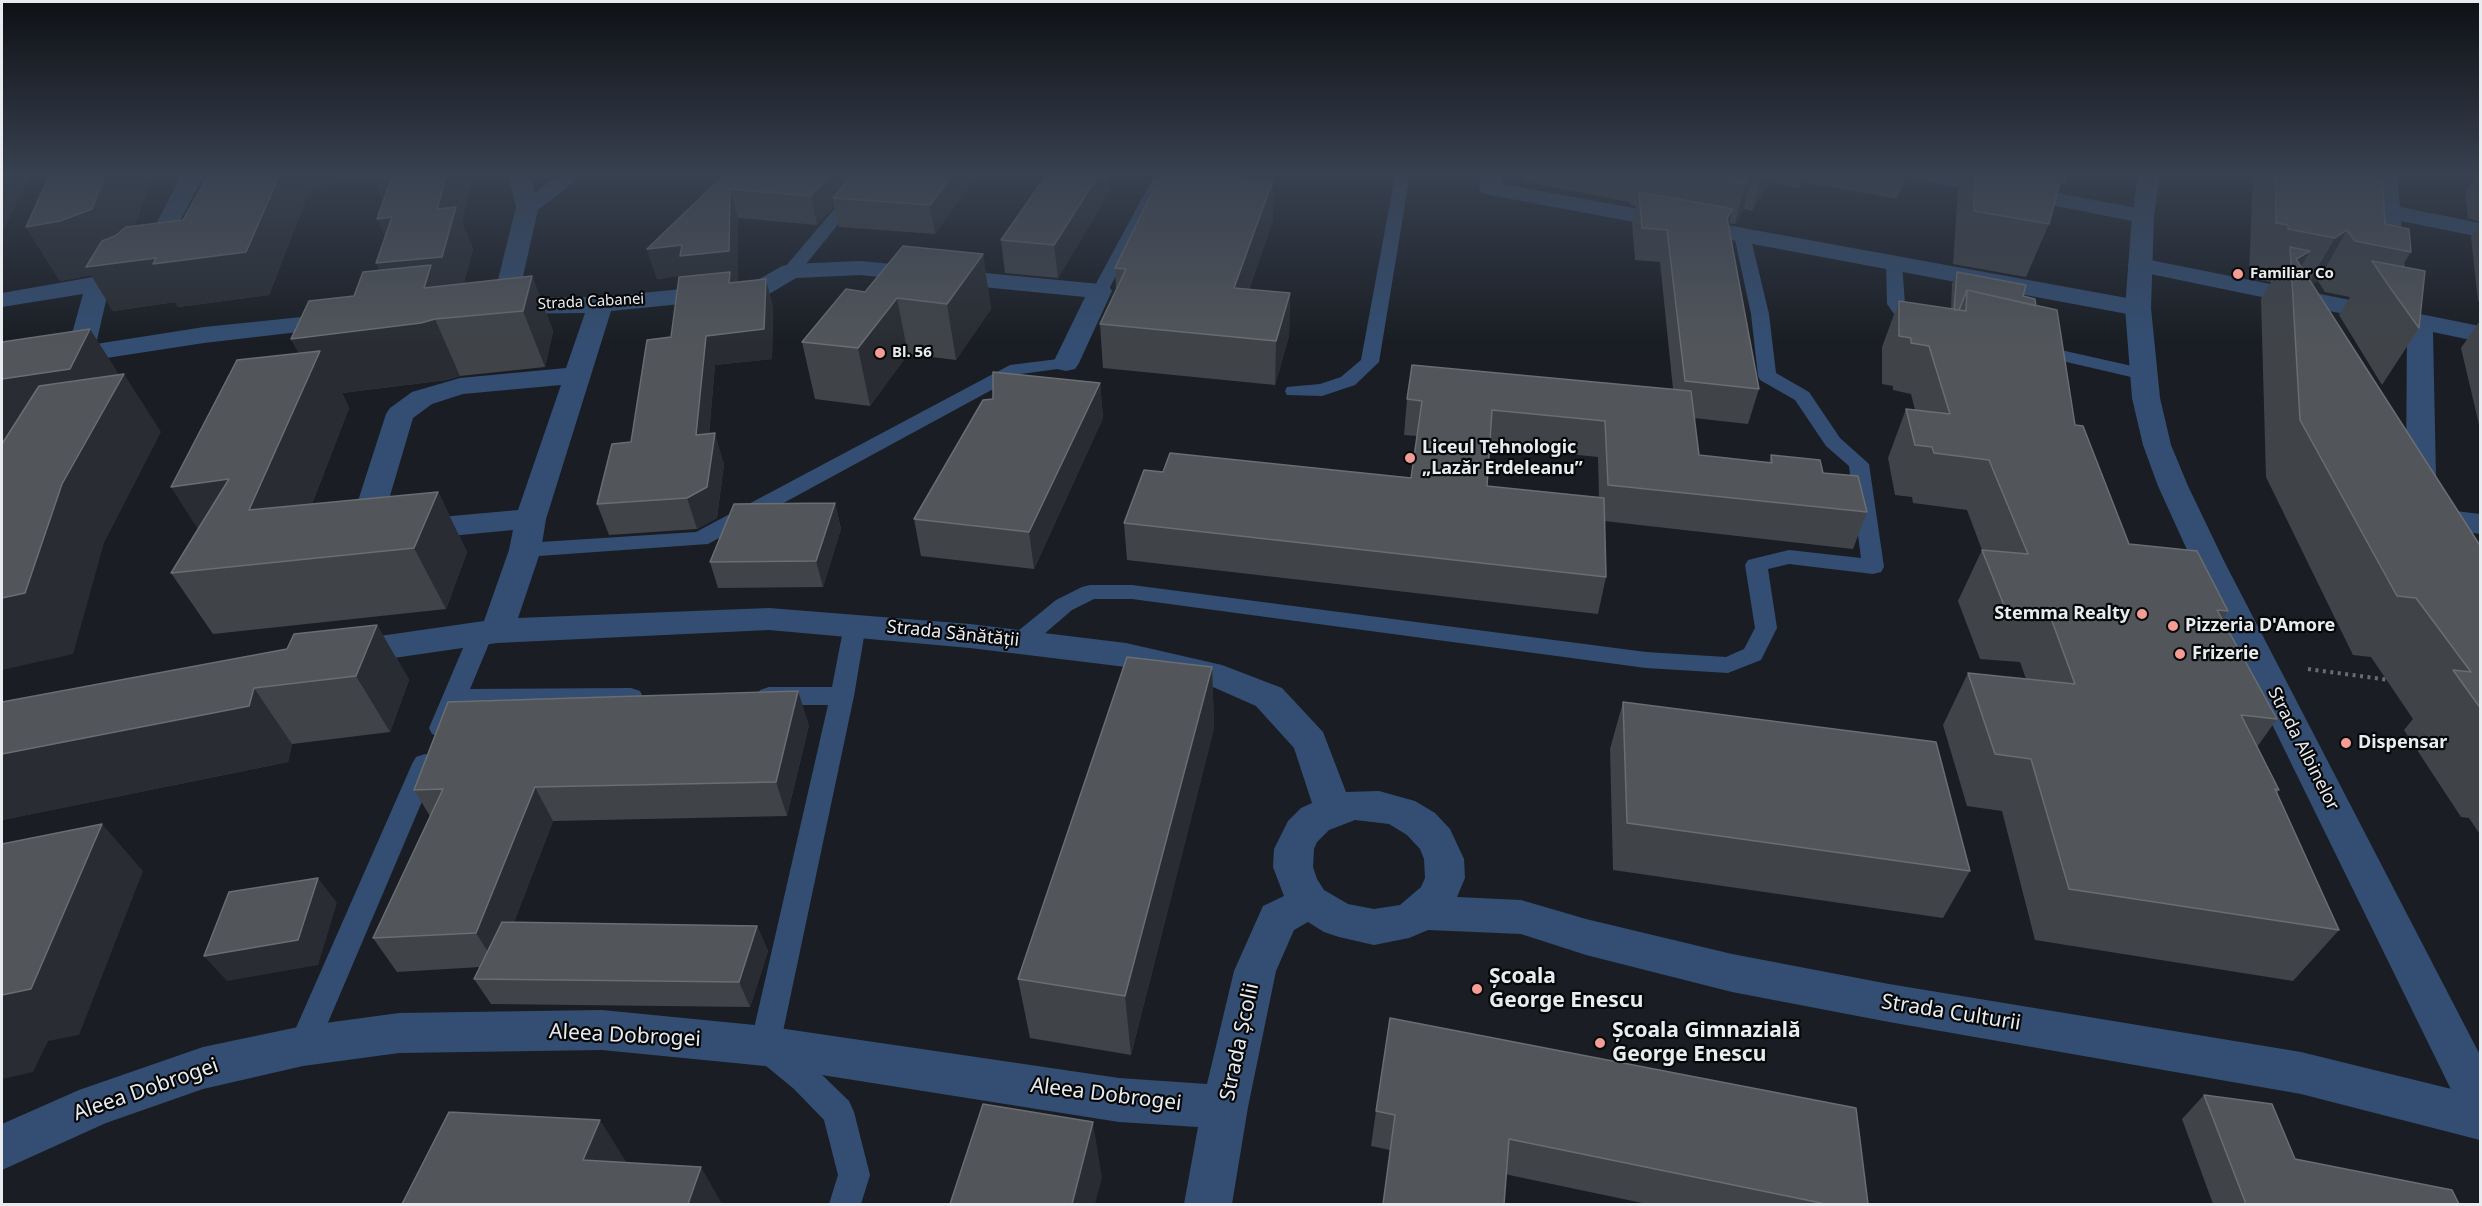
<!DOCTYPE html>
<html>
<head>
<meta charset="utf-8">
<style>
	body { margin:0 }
	#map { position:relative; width:2482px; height:1206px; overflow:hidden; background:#1a1e24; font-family:"Noto Sans",sans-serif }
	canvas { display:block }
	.frame { position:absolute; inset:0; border:3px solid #e9ecef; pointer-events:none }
</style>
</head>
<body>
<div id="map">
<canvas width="2482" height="1206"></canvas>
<div class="frame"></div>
</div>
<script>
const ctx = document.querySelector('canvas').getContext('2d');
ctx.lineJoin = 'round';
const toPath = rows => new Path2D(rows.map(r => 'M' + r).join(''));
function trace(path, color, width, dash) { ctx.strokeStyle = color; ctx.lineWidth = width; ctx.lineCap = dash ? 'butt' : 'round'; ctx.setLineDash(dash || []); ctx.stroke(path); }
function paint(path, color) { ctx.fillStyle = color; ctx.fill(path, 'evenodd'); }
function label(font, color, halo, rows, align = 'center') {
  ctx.font = font + ' "Noto Sans",sans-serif'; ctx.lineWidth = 4.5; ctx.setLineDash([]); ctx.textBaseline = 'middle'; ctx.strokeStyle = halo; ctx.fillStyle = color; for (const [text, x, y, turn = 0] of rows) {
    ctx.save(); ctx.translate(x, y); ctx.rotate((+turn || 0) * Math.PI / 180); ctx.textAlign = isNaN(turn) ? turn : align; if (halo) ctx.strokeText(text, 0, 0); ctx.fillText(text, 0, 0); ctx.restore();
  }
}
trace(toPath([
	[2308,669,2389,680]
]), '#686c71', 4, [3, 4.5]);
paint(toPath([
	[864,174,879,174,797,275,785,275,783,271,785,267,864,174],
	[1155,174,1169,174,1108,291,1106,295,1094,295,1092,291,1155,174],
	[1389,174,1404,174,1409,180,1379,362,1355,385,1322,396,1287,395,1285,391,1287,387,1320,384,1341,377,1361,360,1394,181,1389,174],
	[1742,230,1750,235,1769,314,1776,373,1809,392,1840,438,1869,464,1884,567,1881,572,1873,574,1789,564,1768,569,1777,628,1761,660,1728,673,1646,668,1132,599,1094,599,1072,610,1029,647,1021,649,1013,647,1009,641,1013,635,1056,600,1082,587,1090,585,1132,585,1646,652,1726,657,1744,649,1755,628,1745,565,1748,560,1789,550,1861,558,1849,466,1826,446,1795,400,1760,380,1758,376,1751,314,1734,235,1742,230],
	[1894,258,1902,263,1905,304,1909,310,1926,319,1929,323,1926,327,1914,327,1897,318,1887,304,1886,263,1894,258],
	[2034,344,2150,370,2153,374,2150,378,2144,380,2028,353,2025,349,2028,345,2034,344],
	[1066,358,1072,359,1075,363,1072,367,1021,374,708,544,525,557,517,555,514,550,517,545,525,543,696,532,1010,365,1066,358],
	[855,617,863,619,866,625,854,696,781,1041,816,1069,849,1101,854,1112,870,1175,861,1204,829,1204,838,1175,824,1120,794,1089,754,1056,750,1046,828,705,769,705,760,702,757,696,760,690,769,687,832,687,844,625,847,619,855,617],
	[481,626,489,628,493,634,470,689,631,688,640,691,643,697,640,703,631,706,462,707,450,734,441,737,432,734,429,728,469,634,473,628,481,626],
	[425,754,434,757,438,764,318,1046,314,1056,303,1060,292,1056,288,1046,412,764,416,757,425,754]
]), '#334e72');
paint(toPath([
	[508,174,530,174,538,207,535,212,527,214,519,212,516,207,508,174]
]), '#334e72');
paint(toPath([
	[182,174,204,174,162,256,140,277,109,288,96,344,204,327,341,313,350,316,354,321,350,326,204,343,2,374,2,358,68,348,83,294,2,307,2,293,93,277,122,267,144,247,182,174],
	[559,174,584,174,538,210,518,298,600,297,754,282,782,266,791,264,860,261,1100,284,1109,286,1112,291,1079,363,1075,369,1066,371,1057,369,1053,363,1085,297,860,275,796,278,769,294,760,296,611,311,546,519,541,550,518,618,769,608,970,624,1126,643,1222,665,1282,688,1323,732,1346,792,1379,791,1415,801,1435,813,1450,829,1464,859,1465,878,1457,897,1521,900,1586,919,1732,954,1889,984,2301,1052,2480,1096,2480,1140,2301,1094,1889,1022,1732,992,1586,955,1521,934,1428,930,1409,938,1374,945,1339,937,1324,932,1308,922,1294,930,1276,971,1248,1107,1232,1204,1184,1204,1198,1127,1119,1122,765,1066,602,1050,399,1053,303,1066,203,1089,106,1123,2,1170,2,1124,79,1090,203,1047,303,1026,399,1013,602,1010,765,1026,1119,1078,1207,1084,1234,971,1263,906,1284,896,1273,867,1274,849,1288,821,1301,808,1312,803,1294,748,1256,706,1213,687,1126,667,970,648,769,630,497,643,345,665,333,661,328,653,333,645,345,641,484,621,509,550,513,530,419,539,372,528,356,507,386,414,390,408,412,392,460,378,566,368,585,313,497,314,488,311,484,306,488,301,493,300,516,207,559,174],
	[561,385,518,510,419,519,393,514,387,506,413,418,432,404,463,394,561,385],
	[1355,820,1389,824,1407,835,1420,849,1424,859,1425,878,1421,887,1400,905,1374,909,1348,904,1324,890,1317,879,1313,867,1314,849,1317,842,1329,830,1355,820],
	[1481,174,1503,174,1502,184,2138,300,2147,303,2151,308,2147,313,2138,316,1490,195,1482,193,1479,188,1481,174],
	[1911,174,1955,174,2143,209,2151,211,2154,216,2151,221,2143,223,1922,180,1914,179,1911,174],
	[2375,174,2397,174,2400,207,2480,223,2480,237,2401,221,2405,270,2402,275,2393,277,2384,275,2381,270,2375,174],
	[2140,258,2480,326,2480,342,2433,332,2436,478,2440,509,2480,514,2480,534,2426,526,2415,523,2411,516,2406,478,2407,327,2131,270,2128,265,2131,260,2140,258]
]), '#334e72');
paint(toPath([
	[2138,174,2160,174,2154,216,2151,308,2160,398,2171,445,2188,486,2225,563,2480,1055,2480,1123,2464,1116,2193,563,2158,486,2143,445,2132,398,2125,308,2132,216,2138,174]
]), '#334e72');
paint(toPath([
	[152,174,135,226,183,220,209,174,474,174,462,221,473,249,464,283,532,276,553,331,545,367,460,376,447,380,342,393,349,408,312,504,438,492,467,552,446,609,213,634,171,573,198,529,299,353,291,339,354,296,379,270,385,237,384,201,374,179,311,187,269,295,178,307,175,302,113,311,91,275,60,281,26,227],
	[725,174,978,174,935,234,839,227,834,206,817,225,738,218,738,281,732,282,733,283,766,279,773,308,772,359,715,365,709,434,724,464,717,518,697,529,609,535,597,504,631,442,671,337,687,276,686,275,657,279,647,249],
	[1522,174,1906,174,1897,199,1803,182,1799,189,1769,182,1752,211,1744,209,1735,224,1729,223,1729,226,1759,389,1748,424,1694,418,1699,455,1769,462,1771,455,1823,473,1867,512,1853,549,1604,521,1606,577,1598,614,1127,560,1124,523,1163,472,1411,478,1417,436,1404,435,1407,399,1673,389,1660,262,1635,260,1632,224,1636,206,1631,205,1630,202,1521,181],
	[1490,446,1598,457,1599,497,1487,486],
	[1964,174,2070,174,2065,184,2059,183,2049,224,2026,277,1953,264,1958,189],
	[2253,174,2389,174,2382,186,2385,224,2411,252,2402,266,2419,328,2382,385,2339,315,2350,297,2325,292,2318,281,2312,284,2481,547,2481,836,2469,818,2461,817,2404,730,2413,719,2371,657,2353,655,2266,477,2261,299,2271,282,2260,280,2260,275,2249,273],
	[2477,174,2481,174,2481,301,2478,301,2471,237,2480,222,2468,218,2465,192],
	[1273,180,1273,220,1249,290,1290,293,1289,336,1275,385,1103,368,1100,324,1116,290,1115,268],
	[1110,191,1058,278,1005,273,1001,240],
	[983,254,991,309,956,360,908,354,870,406,815,399,802,342,865,292],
	[1957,272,2023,296,2036,306,2075,425,2129,544,2228,611,2222,620,2277,719,2257,747,2279,790,2277,793,2339,930,2293,981,2035,940,2002,811,1967,806,1943,725,1968,673,2026,679,2020,662,1980,659,1958,601,1982,550,1967,510,1913,503,1912,497,1895,495,1888,458,1906,409,1915,410,1911,394,1893,390,1893,386,1882,384,1882,347,1899,301,1951,309,1952,284],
	[2481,319,2481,433,2461,348],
	[1100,383,1103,418,1034,569,921,556,914,519],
	[835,503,841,529,823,587,718,588,710,562],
	[377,625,409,680,390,732,292,744,288,762,2,820,2,702,287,649],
	[1212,667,1214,728,1131,1055,1030,1038,1018,979],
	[1623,702,1970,871,1943,918,1613,870,1610,749],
	[809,725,787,816,553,821,514,922,757,926,768,951,750,1007,491,1004,474,979,480,967,397,972,373,938,430,816,414,790],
	[2204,1095,2295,1159,2459,1204,2213,1204,2182,1119],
	[1376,1111,1868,1204,1647,1204,1371,1146]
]), '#404449');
paint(toPath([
	[2,174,32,174,2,233],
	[105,174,152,174,124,262,280,174,408,174,437,209,447,174,474,174,462,221,473,249,460,300,396,306,376,263,396,261,377,219,391,218,374,179,311,187,269,295,178,307,175,302,113,311,91,275,60,281,26,227],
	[831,174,861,174,833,198,834,206,817,225,811,196],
	[953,174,978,174,935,234,930,205],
	[1099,174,1109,174,1110,191,1058,278,1054,245],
	[1751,174,1753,174,1744,209,1735,224,1745,184],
	[1762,174,1771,174,1769,182,1752,211],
	[1803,174,1806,174,1803,182,1799,189],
	[1273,180,1273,220,1235,331,1234,288],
	[730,189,738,218,738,281,732,282,737,301,690,286,686,275,657,279,647,249,682,245],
	[1733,209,1725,241,1727,218],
	[2347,230,2318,281,2305,289,2335,238],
	[2310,251,2292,283,2296,259],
	[983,254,991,309,956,360,947,304],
	[532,276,553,331,545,367,523,311],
	[766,279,773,308,772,359,715,365,706,466,696,435,706,336],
	[1290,293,1289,336,1275,385,1276,341],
	[897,298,908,354,870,406,858,348],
	[435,319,460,376,447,380,342,393,349,408,290,561,249,510,310,374,291,339],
	[90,329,122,379,124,374,161,432,104,543,73,654,2,670,2,598,62,484,93,428,2,443,2,379],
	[1100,383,1103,418,1034,569,1029,532],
	[715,433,724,464,717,518,697,529,687,498],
	[229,479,209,547,171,487],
	[438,492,467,552,446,609,414,548],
	[835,503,841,529,823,587,816,561],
	[377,625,409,680,390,732,356,676],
	[1212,667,1214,728,1131,1055,1125,996],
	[254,688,292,744,288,762,2,820,2,754],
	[798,691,809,725,787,816,776,782],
	[535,787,553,821,497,966,476,933],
	[102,824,143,871,79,1035,48,1041,33,1072,2,1079,2,995],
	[318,878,337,903,318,965,227,981,204,956],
	[757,926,768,951,750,1007,739,982],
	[600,1120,635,1176,583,1160],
	[1093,1122,1102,1178,1095,1204,1072,1204],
	[701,1167,722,1204,688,1204]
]), '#292d33');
const building = toPath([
	[50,174,105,174,92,209,60,221,26,227,50,174],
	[209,174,280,174,246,252,153,264,156,258,86,267,102,241,115,236,126,227,183,220,209,174],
	[376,174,447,174,437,209,456,207,442,257,376,263,392,217,377,219,392,176,374,178,376,174],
	[725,174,831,174,811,196,730,189,729,251,680,256,682,245,647,249,725,174],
	[853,174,953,174,930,205,833,198,853,174],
	[1047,174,1099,174,1054,245,1001,240,1047,174],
	[1161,174,1193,174,1273,180,1234,288,1290,293,1276,341,1100,324,1126,269,1115,268,1161,174],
	[1686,174,1751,174,1745,184,1686,174],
	[1975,174,2062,174,2049,224,1974,211,1975,174],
	[2276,174,2382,174,2385,224,2409,229,2411,252,2355,241,2347,230,2335,238,2288,229,2288,225,2276,223,2276,174],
	[1639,192,1733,209,1727,218,1759,389,1685,381,1667,230,1642,228,1639,192],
	[903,246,983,254,947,304,897,298,858,348,802,342,846,289,865,292,903,246],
	[2290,247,2310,251,2296,259,2481,547,2481,709,2453,670,2471,672,2416,598,2397,596,2300,420,2290,247],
	[2372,261,2425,271,2419,328,2391,289,2372,261],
	[431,265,424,288,532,276,523,311,435,319,421,323,291,339,309,301,354,296,363,272,431,265],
	[730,272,729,283,766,279,764,329,706,336,696,435,715,433,707,487,687,498,597,504,612,444,631,442,647,340,671,337,679,277,730,272],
	[1957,272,2026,285,2023,296,2035,299,2036,306,1967,290,1959,310,1954,310,1957,272],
	[1967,290,2057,310,2075,425,2083,426,2129,544,2197,551,2228,611,2217,610,2277,719,2241,715,2279,790,2275,789,2339,930,2069,889,2031,759,1995,754,1968,673,2075,684,2048,610,2005,608,1982,550,2028,554,1989,460,1934,453,1932,447,1915,445,1906,409,1950,414,1929,346,1911,343,1911,338,1899,336,1899,301,1966,311,1967,290],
	[90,329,70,369,2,379,2,342,90,329],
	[320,351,249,510,438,492,414,548,171,573,229,479,171,487,237,360,320,351],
	[1412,365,1691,391,1699,455,1772,463,1771,455,1820,460,1823,473,1858,476,1867,512,1608,485,1605,421,1492,410,1487,486,1604,498,1606,577,1124,523,1144,470,1163,472,1170,453,1411,478,1422,401,1407,399,1412,365],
	[993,372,1100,383,1029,532,914,519,983,400,993,399,993,372],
	[124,374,62,484,25,593,2,598,2,444,39,386,124,374],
	[835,503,816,561,710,562,734,504,835,503],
	[377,625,356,676,254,688,249,706,2,754,2,702,287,649,294,634,377,625],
	[1127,657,1212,667,1125,996,1018,979,1127,657],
	[798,691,776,782,535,787,476,933,373,938,443,789,414,790,448,702,798,691],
	[1623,702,1936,742,1970,871,1627,823,1623,702],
	[102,824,31,989,2,995,2,844,102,824],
	[318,878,298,940,204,956,229,892,318,878],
	[502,922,757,926,739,982,474,979,502,922],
	[1390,1018,1856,1108,1868,1204,1826,1204,1509,1139,1504,1204,1383,1204,1395,1115,1376,1111,1390,1018],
	[2204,1095,2272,1104,2295,1159,2452,1190,2459,1204,2246,1204,2204,1095],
	[983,1104,1093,1122,1072,1204,950,1204,983,1104],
	[449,1112,600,1120,583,1160,701,1167,688,1204,402,1204,449,1112]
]);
paint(building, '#52565b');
trace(building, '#6a6d72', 1.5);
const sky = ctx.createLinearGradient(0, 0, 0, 343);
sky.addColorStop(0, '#0e1014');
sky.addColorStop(0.51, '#384150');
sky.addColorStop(1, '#38415000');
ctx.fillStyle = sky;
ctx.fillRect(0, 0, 2482, 343);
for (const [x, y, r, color] of [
	[2238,274,6,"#f59c95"],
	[880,353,6,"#f59c95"],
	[1410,458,6,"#f59c95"],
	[2142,614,6,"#f59c95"],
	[2173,626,6,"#f59c95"],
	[2180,654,6,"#f59c95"],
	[2346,743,6,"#f59c95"],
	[1477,989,6,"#f59c95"],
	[1600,1043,6,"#f59c95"]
]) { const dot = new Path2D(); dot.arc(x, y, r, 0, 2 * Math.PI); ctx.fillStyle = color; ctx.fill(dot); trace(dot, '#07080a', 2); }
label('bold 15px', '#e9ecef', '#07080a', [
	["Familiar Co",2250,274],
	["Bl. 56",892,353]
], 'left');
label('15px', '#e9ecef', '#07080a', [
	["Strada Cabanei",591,302,-3]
]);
label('bold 18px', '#e9ecef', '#07080a', [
	["Liceul Tehnologic",1422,448],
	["„Lazăr Erdeleanu”",1422,469],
	["Stemma Realty",2130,614,"right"],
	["Pizzeria D'Amore",2185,626],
	["Frizerie",2192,654],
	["Dispensar",2358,743]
], 'left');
label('18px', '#e9ecef', '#07080a', [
	["Strada Sănătății",953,634,6],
	["Strada Albinelor",2303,749,63]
]);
label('bold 21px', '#e9ecef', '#07080a', [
	["Școala",1489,977],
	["George Enescu",1489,1001],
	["Școala Gimnazială",1612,1031],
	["George Enescu",1612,1055]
], 'left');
label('21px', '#e9ecef', '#07080a', [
	["Strada Culturii",1951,1013,9],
	["Aleea Dobrogei",625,1036,3],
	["Strada Școlii",1240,1042,-78],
	["Aleea Dobrogei",146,1090,-19],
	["Aleea Dobrogei",1106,1095,7]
]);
</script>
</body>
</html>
